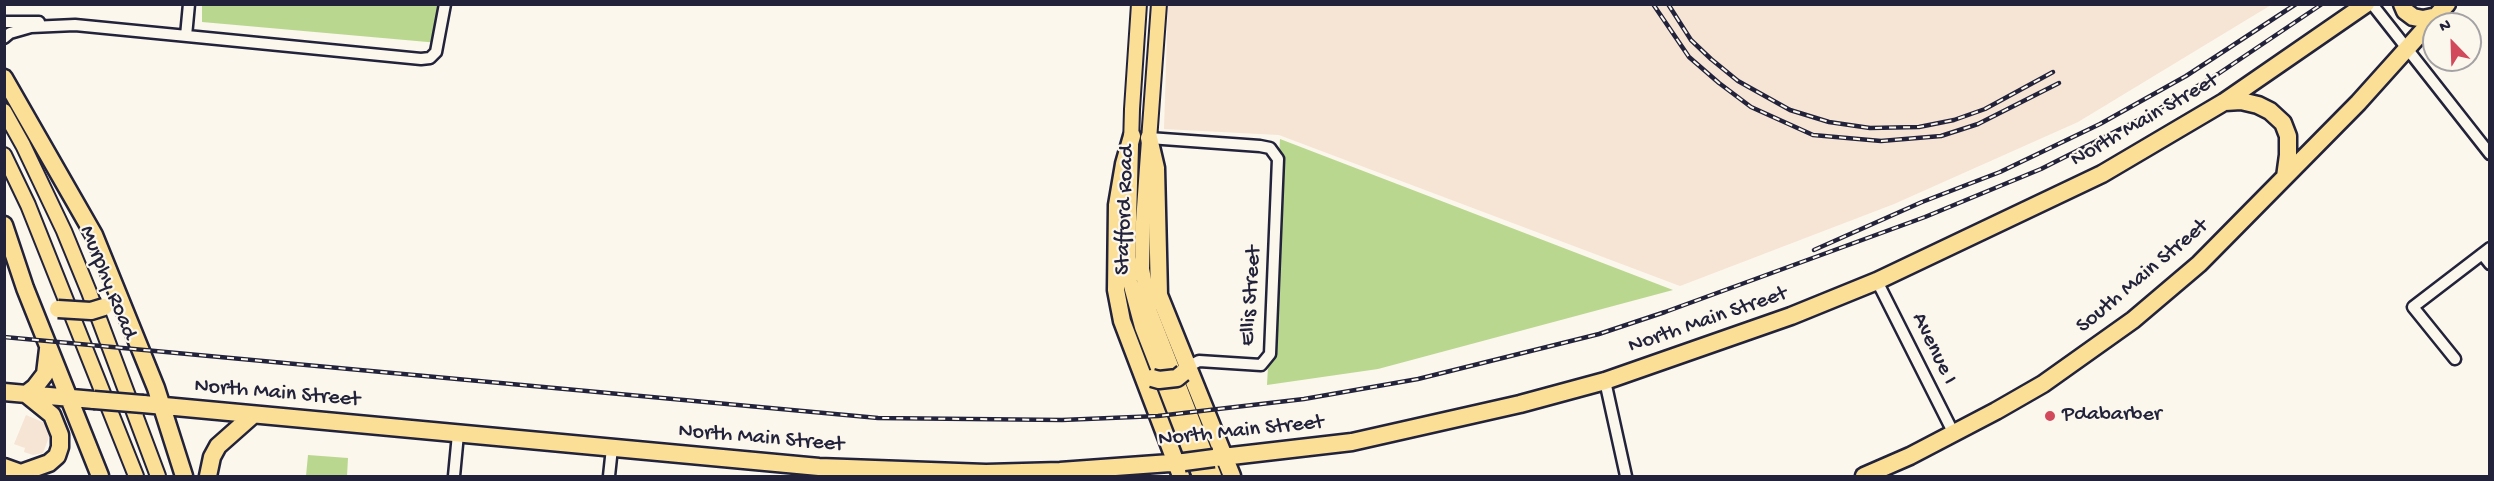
<!DOCTYPE html>
<html>
<head>
<meta charset="utf-8">
<style>
	body { margin:0 }
	#map { position:relative; width:2494px; height:481px; overflow:hidden; background:#fbf7ec; font-family:"Gochi Hand",sans-serif }
	canvas { display:block }
	.frame { position:absolute; inset:0; border:6px solid #22223b; pointer-events:none }
	.north { position:absolute; left:2422px; top:12px; width:60px; height:60px; box-sizing:border-box; background:#fbf7ec; border:2px solid #a4a2a5; border-radius:50%; rotate:337deg; font-size:16px; font-weight:700; line-height:24px; text-align:center; color:#22223b }
	.north::after { content:''; display:block; margin:auto; width:21px; height:27px; background:#d1495b; clip-path:polygon(50% 0,100% 100%,50% 72%,0 100%) }
</style>
</head>
<body>
<div id="map">
<canvas width="2494" height="481"></canvas>
<div class="frame"></div>
<div class="north">N</div>
</div>
<script>
const ctx = document.querySelector('canvas').getContext('2d');
ctx.lineJoin = 'round';
function paint(path, color) { ctx.fillStyle = color; ctx.fill(path, 'evenodd'); }
const toPath = rows => new Path2D(rows.map(r => 'M' + r).join(''));
function trace(path, color, width, dash) { ctx.strokeStyle = color; ctx.lineWidth = width; ctx.lineCap = dash ? 'butt' : 'round'; ctx.setLineDash(dash || []); ctx.stroke(path); }
function label(font, color, halo, rows, align = 'center') {
  ctx.font = font + ' "Gochi Hand",sans-serif'; ctx.lineWidth = 4.5; ctx.setLineDash([]); ctx.textBaseline = 'middle'; ctx.strokeStyle = halo; ctx.fillStyle = color; for (const [text, x, y, turn = 0] of rows) {
    ctx.save(); ctx.translate(x, y); ctx.rotate((+turn || 0) * Math.PI / 180); ctx.textAlign = isNaN(turn) ? turn : align; if (halo) ctx.strokeText(text, 0, 0); ctx.fillText(text, 0, 0); ctx.restore();
  }
}
paint(toPath([
	[1168,5,1168,4,2271,5,2078,122,1894,204,1680,286,1279,135,1164,129],
	[26,415,47,424,49,437,43,453,33,455,24,452,25,448,14,444]
]), '#f6e4d4');
paint(toPath([
	[202,5,438,5,439,43,202,22],
	[1280,139,1673,290,1378,369,1267,385],
	[308,455,348,458,347,476,306,476]
]), '#bad78f');
const minor = toPath([
	[2372,4,2490,154],
	[4,22,39,22],
	[186,36,189,4],
	[4,38,10,33,31,27,75,25,421,59,430,58,436,52,445,4],
	[1149,138,1260,146,1270,148,1278,159,1270,354,1261,365,1199,361,1189,366],
	[2482,254,2490,264],
	[1877,281,1954,434],
	[2455,359,2413,307,2490,248],
	[1605,381,1626,476],
	[454,476,458,434],
	[609,476,612,448]
]);
const major = toPath([
	[1139,4,1132,109,1128,257,1130,282,1142,327,1200,476],
	[1159,4,1143,222,1142,269,1150,312,1214,476],
	[4,111,23,145,64,231,89,292,158,476],
	[4,155,28,205,136,476]
]);
const highway = toPath([
	[2402,4,2405,11,2413,17,2423,19,2437,16],
	[4,78,94,235,156,388,184,476],
	[2225,102,2241,101,2258,105,2270,111,2283,123,2288,136,2288,155,2285,177],
	[1132,136,1124,164,1117,205,1116,290,1122,321,1181,476],
	[1149,138,1156,168,1159,295,1232,476],
	[4,225,25,288,100,476],
	[4,392,94,400],
	[26,394,35,387,45,374,48,349],
	[143,404,819,467,986,473,1060,471,1184,462],
	[1214,458,1352,442,1520,404,1605,381,1791,316,1877,281,2102,174,2224,102,2366,4],
	[4,467,29,476],
	[21,473,49,463,57,456,60,447,60,435,52,415,26,394],
	[208,476,212,457,218,446,253,415],
	[1864,476,1910,456,1996,411,2043,384,2133,320,2199,264,2358,103,2447,4]
]);
trace(minor, '#22223b', 15);
trace(major, '#22223b', 18);
trace(highway, '#22223b', 21);
trace(minor, '#fbf7ec', 10);
trace(major, '#fbdf96', 14);
trace(highway, '#fbdf96', 16);
const rail = toPath([
	[1653,4,1689,57,1719,83,1751,107,1813,135,1881,141,1941,136,1978,124,2059,83],
	[1668,4,1691,40,1711,59,1738,81,1790,110,1829,122,1870,128,1919,127,1954,120,1985,109,2053,72],
	[1814,250,1922,202,2000,172,2100,124,2186,76,2296,4],
	[4,337,878,418,1062,420,1158,416,1304,399,1418,379,1599,334,1665,312,1925,217,2041,169,2152,113,2218,74,2322,4]
]);
trace(rail, '#22223b', 4.5);
trace(rail, '#fbf7ec', 2, [7]);
const highwayBridge = toPath([
	[58,309,91,311,104,307],
	[1152,378,1159,380,1177,378,1183,373],
	[94,400,143,404],
	[1184,462,1214,458]
]);
trace(highwayBridge, '#22223b', 21, []);
trace(highwayBridge, '#fbdf96', 16);
for (const [x, y, r, color] of [
	[2050,416,6,"#d1495b"]
]) { const dot = new Path2D(); dot.arc(x, y, r, 0, 2 * Math.PI); ctx.fillStyle = color; ctx.fill(dot); trace(dot, '#fbf7ec', 2); }
label('22px', '#22223b', '#fbf7ec', [
	["North Main Street",2145,121,-30],
	["Stafford Road",1126,210,-88],
	["South Main Street",2143,277,-40],
	["Murphy Road",107,283,68],
	["Ellis Street",1252,296,-86],
	["North Main Street",1708,321,-19],
	["Avenue I",1933,349,64],
	["North Main Street",277,394,5],
	["North Main Street",1241,432,-6],
	["North Main Street",761,439,5]
]);
label('22px', '#22223b', '#fbf7ec', [
	["Pdabarber",2062,416]
], 'left');
</script>
</body>
</html>
